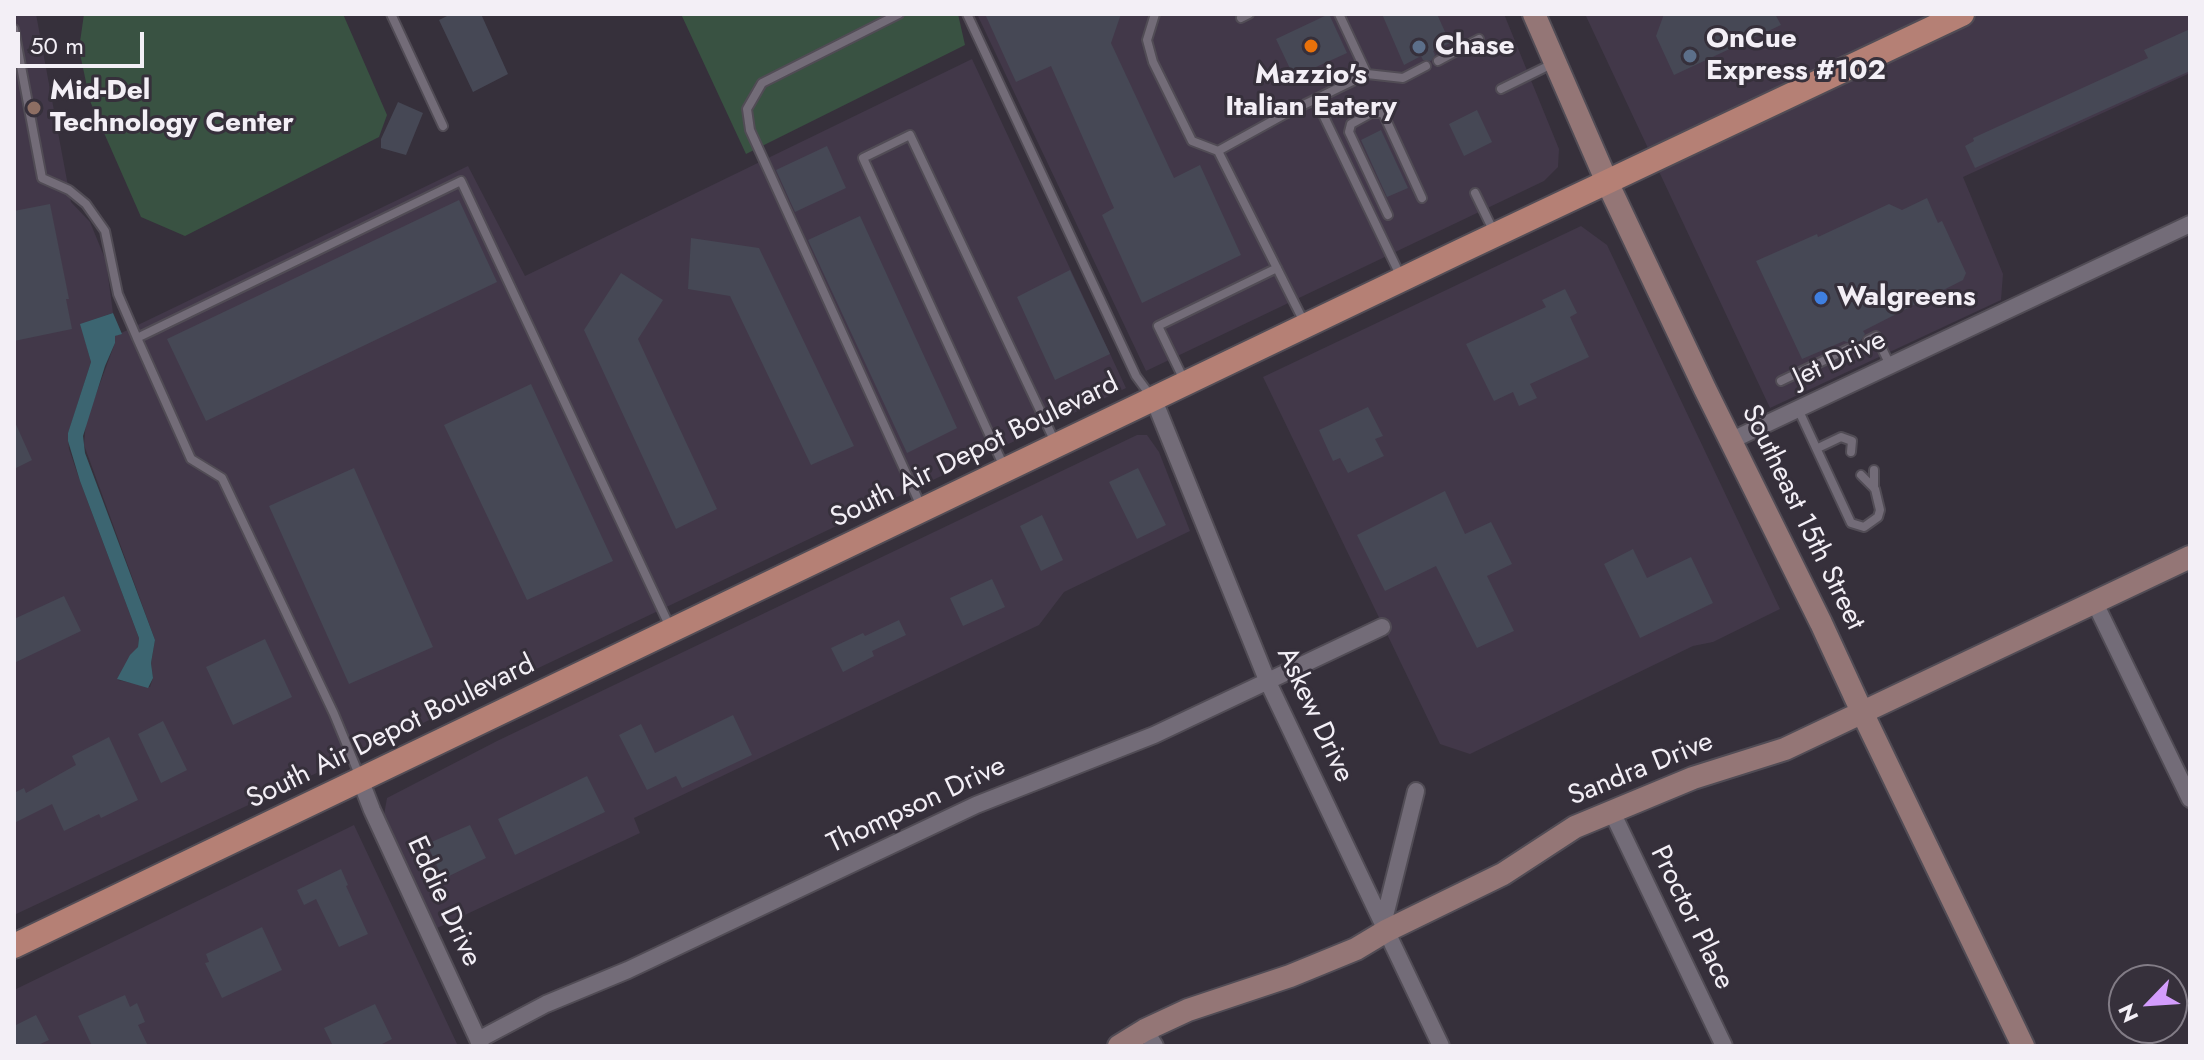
<!DOCTYPE html>
<html>
<head>
<meta charset="utf-8">
<style>
	body { margin:0 }
	#map { position:relative; width:2204px; height:1060px; overflow:hidden; background:#36303b; font-family:Jost,sans-serif }
	canvas { display:block }
	.frame { position:absolute; inset:0; border:16px solid #f3eff6; pointer-events:none }
	.north { position:absolute; left:2108px; top:964px; width:80px; height:80px; box-sizing:border-box; background:#36303b; border:2px solid #827c86; border-radius:50%; rotate:245deg; font-size:22px; font-weight:700; line-height:32px; text-align:center; color:#f3eff6 }
	.north::after { content:''; display:block; margin:auto; width:28px; height:36px; background:#d39cfc; clip-path:polygon(50% 0,100% 100%,50% 72%,0 100%) }
	.scale { position:absolute; left:16px; top:32px; width:128px; height:36px; box-sizing:border-box; border:4px solid #f3eff6; border-top:0; padding-left:10px; font-size:24px; line-height:28px; white-space:nowrap; color:#f3eff6; -webkit-text-stroke:6px #36303b; paint-order:stroke }
</style>
</head>
<body>
<div id="map">
<canvas width="2204" height="1060"></canvas>
<div class="frame"></div>
<div class="north">N</div>
<div class="scale">50 m</div>
</div>
<script>
const ctx = document.querySelector('canvas').getContext('2d');
ctx.lineJoin = 'round';
function paint(path, color) { ctx.fillStyle = color; ctx.fill(path, 'evenodd'); }
const toPath = rows => new Path2D(rows.map(r => 'M' + r).join(''));
function trace(path, color, width, dash) { ctx.strokeStyle = color; ctx.lineWidth = width; ctx.lineCap = dash ? 'butt' : 'round'; ctx.setLineDash(dash || []); ctx.stroke(path); }
function label(font, color, halo, rows, align = 'center') {
  ctx.font = font + ' Jost,sans-serif'; ctx.lineWidth = 6; ctx.setLineDash([]); ctx.textBaseline = 'middle'; ctx.strokeStyle = halo; ctx.fillStyle = color; for (const [text, x, y, turn = 0] of rows) {
    ctx.save(); ctx.translate(x, y); ctx.rotate((+turn || 0) * Math.PI / 180); ctx.textAlign = isNaN(turn) ? turn : align; if (halo) ctx.strokeText(text, 0, 0); ctx.fillText(text, 0, 0); ctx.restore();
  }
}
paint(toPath([
	[14,14,36,14,71,202,90,222,106,261,113,313,81,324,91,362,68,434,69,449,80,481,139,638,138,647,118,680,150,687,153,678,151,663,155,640,84,445,86,421,115,343,115,336,468,166,525,276,972,59,1126,388,381,743,329,756,323,770,14,915],
	[977,14,1504,14,1559,149,1558,167,1544,181,1146,371],
	[1585,14,2190,14,2190,73,1963,177,2003,274,2001,300,1770,408],
	[1581,226,1607,245,1780,609,1713,642,1693,646,1470,754,1440,744,1263,377],
	[1137,435,1147,435,1159,452,1190,531,1064,592,1039,625,634,818,640,833,437,928,384,815,387,798,497,741],
	[354,825,458,1046,14,1046,14,990]
]), '#423849');
paint(toPath([
	[84,14,343,14,387,115,379,137,185,236,141,217,90,101,79,49],
	[681,14,958,14,965,45,746,154]
]), '#395242');
paint(toPath([
	[113,313,122,334,115,336,115,343,105,366,83,436,85,453,155,640,151,663,153,678,148,688,117,679,130,655,138,647,139,638,80,481,68,441,68,433,91,362,80,324]
]), '#3c6571');
paint(toPath([
	[451,14,481,14,508,74,473,92,439,20],
	[985,14,1121,14,1111,43,1174,178,1200,165,1241,255,1142,303,1102,215,1114,208,1051,66,1016,82],
	[1329,14,1347,53,1294,77,1276,39],
	[1382,14,1437,14,1450,43,1433,51,1435,55,1431,61,1423,60,1421,56,1404,65],
	[1664,14,1775,14,1781,25,1674,75,1656,36],
	[2190,29,2190,71,1975,168,1965,146,1974,141,1973,138,2148,58,2144,50],
	[398,102,423,113,406,155,381,148,381,139],
	[1477,110,1492,142,1464,156,1449,124],
	[1381,130,1408,188,1387,197,1361,140],
	[827,146,846,188,795,212,776,170],
	[1927,198,1938,223,1942,221,1966,273,1963,280,1863,331,1865,334,1861,340,1864,346,1855,350,1853,344,1844,341,1802,359,1756,261,1817,234,1818,237,1889,204,1902,210],
	[459,200,497,282,206,421,167,339],
	[50,204,69,299,66,299,72,329,14,341,14,211],
	[860,216,957,428,907,453,808,240],
	[691,238,759,248,854,446,811,465,730,296,688,289],
	[1070,270,1110,354,1055,380,1017,297],
	[621,273,663,300,638,339,717,509,676,529,584,330],
	[1565,289,1577,313,1570,317,1589,357,1530,384,1537,398,1519,406,1513,392,1494,401,1466,344,1546,307,1542,300],
	[531,384,613,561,527,600,444,425],
	[1368,407,1383,436,1375,439,1384,456,1348,473,1340,458,1333,461,1319,430],
	[14,420,32,460,14,469],
	[354,468,433,647,349,684,269,506],
	[1138,468,1166,525,1137,539,1109,482],
	[1445,491,1465,534,1491,522,1512,564,1487,576,1514,631,1477,648,1436,566,1385,591,1357,535],
	[1042,515,1063,560,1041,571,1020,526],
	[1633,549,1647,578,1691,557,1713,603,1640,638,1604,564],
	[992,579,1005,607,963,626,950,598],
	[64,596,81,631,14,663,14,619],
	[899,620,906,635,872,651,874,656,843,672,831,648,863,633,865,636],
	[265,639,292,697,233,725,206,667],
	[733,715,752,755,682,788,676,776,647,790,619,735,641,724,655,753],
	[163,721,187,770,161,783,138,734],
	[109,737,138,800,101,818,99,814,64,831,52,804,14,823,14,793,24,788,26,793,76,765,72,756],
	[587,776,605,812,515,855,498,819],
	[470,825,486,858,443,879,427,844],
	[341,869,348,885,346,886,368,934,339,947,316,899,304,905,297,890],
	[262,927,282,970,222,998,205,963,209,962,206,954],
	[125,995,130,1007,137,1003,145,1022,138,1025,148,1046,92,1046,78,1016],
	[375,1004,392,1039,378,1046,333,1046,324,1028],
	[36,1015,49,1040,36,1046,14,1046,14,1026]
]), '#464855');
const lane = toPath([
	[391,14,443,126],
	[899,14,762,83,747,109,750,130,921,506],
	[967,14,1136,376,1150,395],
	[1155,14,1147,40,1153,62,1192,141,1218,151,1304,322],
	[1339,14,1367,74],
	[1241,18,1249,14],
	[14,29,42,178,69,190,86,204,105,231,118,294,137,338],
	[1438,61,1479,39],
	[1501,89,1554,63],
	[1316,100,1402,279],
	[1218,151,1285,114,1367,74,1403,78,1426,66],
	[1475,193,1493,230],
	[1388,215,1349,132,1351,124,1371,113,1383,113,1422,198],
	[1868,340,1876,336,1890,365],
	[1184,380,1158,326,1277,268],
	[1781,381,1848,349],
	[1798,409,1851,523,1864,527,1878,517,1880,510,1875,489,1861,475],
	[1818,448,1841,437,1852,441,1851,452],
	[1005,469,863,158,910,135,1055,442],
	[1874,470,1874,488],
	[360,777,334,714,222,478,191,459,137,338,461,181,670,627]
]);
const street = toPath([
	[1154,400,1267,680,1441,1046],
	[1730,441,2190,224],
	[2094,601,2190,799],
	[360,779,372,810,481,1046],
	[1612,812,1724,1046],
	[1383,924,1416,791],
	[1145,1030,1155,1046],
	[478,1040,546,1004,628,970,976,805,1154,735,1382,627]
]);
const secondary = toPath([
	[1534,14,1607,182,1705,389,1821,623,1862,712,2023,1046],
	[1119,1046,1145,1030,1188,1010,1290,976,1356,949,1386,931,1503,874,1575,827,1693,778,1785,749,2190,557]
]);
const primary = toPath([
	[14,946,1461,251,1962,14]
]);
trace(lane, '#514c55', 12);
trace(street, '#514c55', 20);
trace(secondary, '#514c55', 26);
trace(primary, '#514c55', 28);
trace(lane, '#736c78', 8);
trace(street, '#736c78', 16);
trace(secondary, '#947676', 22);
trace(primary, '#b58075', 24);
for (const [x, y, r, color] of [
	[1311,46,8,"#e8710a"],
	[1419,47,8,"#5c6f8a"],
	[1690,56,8,"#5c6f8a"],
	[34,108,8,"#8d6e63"],
	[1821,298,8,"#3f7fe0"]
]) { const dot = new Path2D(); dot.arc(x, y, r, 0, 2 * Math.PI); ctx.fillStyle = color; ctx.fill(dot); trace(dot, '#36303b', 3); }
label('bold 28px', '#f3eff6', '#36303b', [
	["OnCue",1706,40],
	["Express #102",1706,72],
	["Chase",1435,47],
	["Mazzio's",1311,76,"center"],
	["Italian Eatery",1311,108,"center"],
	["Mid-Del",50,92],
	["Technology Center",50,124],
	["Walgreens",1837,298]
], 'left');
label('28px', '#f3eff6', '#36303b', [
	["Jet Drive",1840,360,-25],
	["South Air Depot Boulevard",975,452,-26],
	["Southeast 15th Street",1802,518,64],
	["Askew Drive",1314,715,65],
	["South Air Depot Boulevard",391,733,-26],
	["Sandra Drive",1641,770,-22],
	["Thompson Drive",917,806,-25],
	["Eddie Drive",443,902,65],
	["Proctor Place",1691,918,64]
]);
</script>
</body>
</html>
